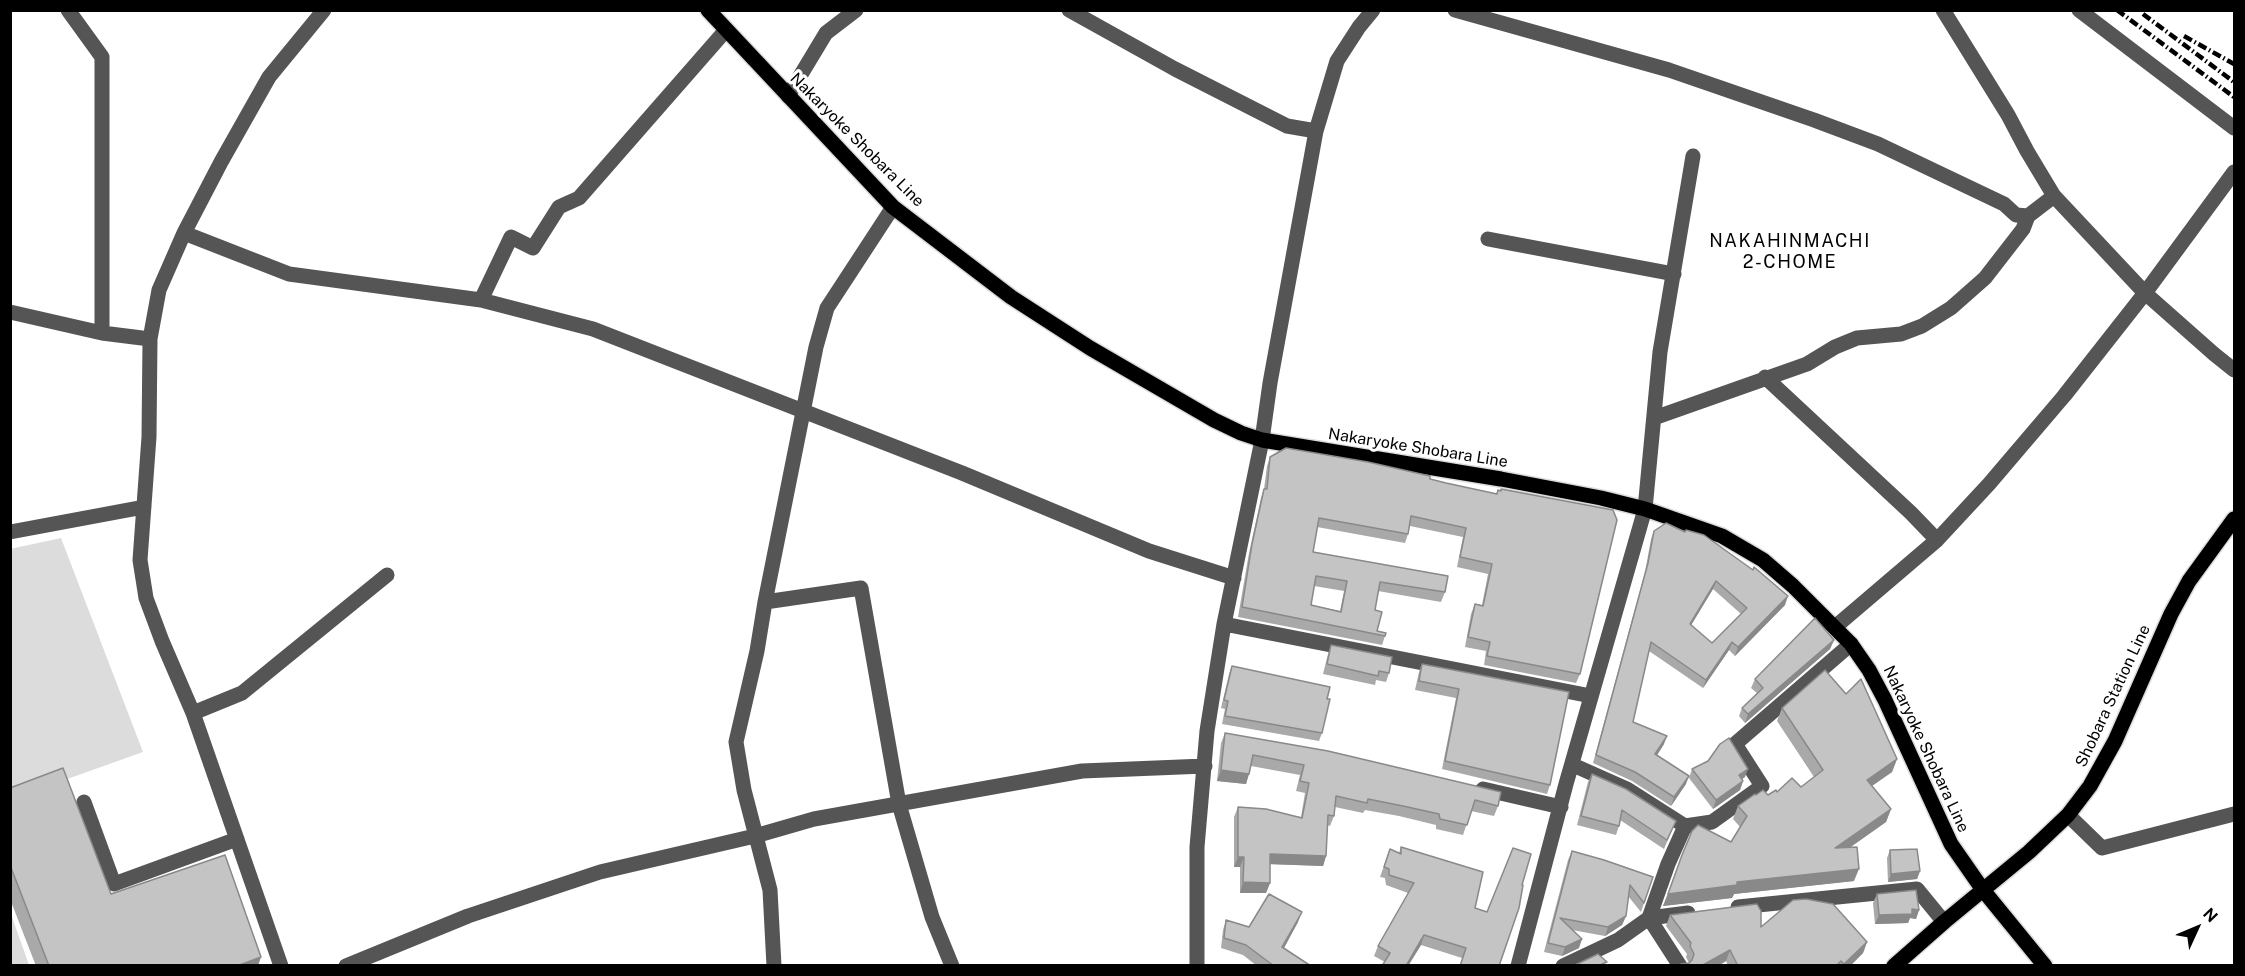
<!DOCTYPE html>
<html>
<head>
<meta charset="utf-8">
<style>
	body { margin:0 }
	#map { position:relative; width:2245px; height:976px; overflow:hidden; background:#fff; font-family:"Public Sans",sans-serif }
	canvas { display:block }
	.frame { position:absolute; inset:0; border:12px solid #000; pointer-events:none }
	.north { position:absolute; left:2167px; top:898px; width:60px; height:60px; -webkit-text-stroke:4px #fff; paint-order:stroke; rotate:46deg; font-size:16px; font-weight:700; line-height:24px; text-align:center; color:#000 }
	.north::after { content:''; display:block; margin:auto; width:21px; height:27px; background:#000; clip-path:polygon(50% 0,100% 100%,50% 72%,0 100%) }
</style>
</head>
<body>
<div id="map">
<canvas width="2245" height="976"></canvas>
<div class="frame"></div>
<div class="north">N</div>
</div>
<script>
const ctx = document.querySelector('canvas').getContext('2d');
ctx.lineJoin = 'round';
function paint(path, color) { ctx.fillStyle = color; ctx.fill(path, 'evenodd'); }
const toPath = rows => new Path2D(rows.map(r => 'M' + r).join(''));
function trace(path, color, width, dash) { ctx.strokeStyle = color; ctx.lineWidth = width; ctx.lineCap = dash ? 'butt' : 'round'; ctx.setLineDash(dash || []); ctx.stroke(path); }
function label(font, color, halo, rows, align = 'center') {
  ctx.font = font + ' "Public Sans",sans-serif'; ctx.lineWidth = 6; ctx.setLineDash([]); ctx.textBaseline = 'middle'; ctx.strokeStyle = halo; ctx.fillStyle = color; for (const [text, x, y, turn = 0] of rows) {
    ctx.save(); ctx.translate(x, y); ctx.rotate((+turn || 0) * Math.PI / 180); ctx.textAlign = isNaN(turn) ? turn : align; if (halo) ctx.strokeText(text, 0, 0); ctx.fillText(text, 0, 0); ctx.restore();
  }
}
paint(toPath([
	[61,538,143,752,11,799,10,549],
	[11,914,29,965,11,965]
]), '#dcdcdc');
const major = toPath([
	[708,10,893,207,1011,297,1090,348,1214,420,1241,433,1262,440,1501,479,1601,498,1645,509,1722,536,1763,560,1793,586,1851,644,1869,670,1885,700,1951,844,1983,890,2045,966],
	[1894,966,1944,922,2029,852,2068,815,2090,786,2115,741,2171,614,2189,581,2234,519]
]);
trace(major, '#dbdbdb', 18);
trace(toPath([
	[68,10,102,57,102,333],
	[1069,10,1175,69,1287,126,1316,131],
	[1455,10,1669,70,1814,120,1878,144,2004,204,2016,215,2028,216,2054,196],
	[1943,10,2008,115,2027,151,2054,196,2145,293,2214,354,2234,370],
	[2079,10,2234,128],
	[788,96,826,33,856,10],
	[184,233,289,274,481,300,593,329,962,473,1149,551,1234,578],
	[1488,239,1674,274],
	[481,300,511,237,533,248,559,207,579,198,726,30],
	[10,312,102,333,150,339],
	[1765,377,1911,513,1937,540],
	[1654,418,1807,364,1835,347,1857,338,1901,334,1922,326,1951,308,1985,278,2023,229,2028,216],
	[10,532,144,507],
	[765,602,861,588,899,804,932,917,952,966],
	[1224,624,1591,696],
	[1835,627,1937,540,1989,484,2064,396,2145,293,2234,172],
	[193,713,242,693,387,575],
	[1573,765,1627,789,1685,826,1668,864,1649,918,1680,966],
	[1483,789,1561,807],
	[84,802,114,884,237,839],
	[2068,815,2102,848,2234,814],
	[1685,826,1712,822,1762,786,1735,744,1851,644],
	[1738,907,1917,889,1944,922],
	[281,966,193,713,162,641,146,598,140,560,149,437,150,339,159,290,184,233,221,162,269,77,324,10],
	[346,966,468,916,600,872,755,836,814,819,1082,771,1205,766],
	[774,966,770,890,744,790,736,742,757,651,765,602,816,347,827,308,893,207],
	[1197,966,1197,847,1207,731,1224,624,1262,440,1270,383,1316,131,1337,61,1359,27,1373,10],
	[1518,966,1566,784,1645,509,1660,352,1693,156],
	[1563,966,1618,940,1649,918,1688,913]
]), '#555', 15);
trace(major, '#000', 15);
trace(toPath([
	[2117,10,2234,97],
	[2143,14,2234,82],
	[2184,36,2234,64]
]), '#000', 4.5, [9, 3, 1.5, 3]);
paint(toPath([
	[1270,457,1430,479,1446,483,1496,494,1498,490,1580,674,1576,683,1484,665,1486,651,1465,647,1471,614,1475,604,1482,605,1488,574,1457,567,1463,537,1410,526,1408,534,1405,543,1317,527,1313,552,1445,592,1441,602,1378,591,1375,610,1377,631,1386,633,1382,645,1238,617,1249,553,1261,498,1264,489,1267,466],
	[1314,586,1344,591,1340,611,1311,605],
	[1654,531,1785,605,1735,656,1729,650,1703,688,1649,651,1633,722,1664,744,1657,755,1686,784,1671,806,1632,781,1593,763,1645,572,1651,539],
	[1713,589,1741,614,1712,643,1691,625],
	[1834,640,1830,649,1745,723,1739,716,1742,708,1757,693,1751,688,1755,679],
	[1331,645,1389,673,1386,682,1376,680,1375,685,1323,674,1328,654],
	[1422,664,1569,692,1550,785,1547,794,1442,769,1456,698,1415,690,1419,672],
	[1232,666,1322,733,1319,741,1222,724,1225,709,1221,708,1229,674],
	[1782,708,1897,759,1892,772,1872,786,1891,809,1886,822,1850,847,1854,881,1734,894,1732,898,1663,906,1682,855,1731,842,1740,827,1733,819,1738,806,1756,795,1768,795,1777,792,1801,787,1814,777,1777,721],
	[1225,733,1498,806,1494,816,1471,811,1463,835,1436,829,1436,825,1399,816,1365,810,1363,813,1335,807,1334,816,1330,826,1327,825,1326,856,1323,866,1270,864,1270,883,1266,893,1240,893,1240,867,1234,867,1234,817,1238,807,1301,817,1305,793,1296,791,1300,775,1251,766,1246,784,1217,781,1221,743],
	[1692,769,1745,777,1742,779,1743,781,1740,790,1713,809,1689,778],
	[1592,774,1676,821,1664,849,1620,820,1619,826,1616,835,1577,825,1588,782],
	[10,788,111,894,258,966,36,966,10,899],
	[1401,847,1475,908,1487,912,1531,854,1462,958,1421,945,1408,966,1382,966,1385,962,1374,956,1378,946,1408,893,1386,885,1385,878,1380,877,1390,849,1399,853],
	[1890,850,1920,871,1917,879,1888,882,1887,858],
	[1572,851,1653,877,1641,912,1628,896,1626,916,1622,925,1605,936,1572,930,1579,948,1562,956,1544,952,1568,860],
	[1877,894,1919,910,1916,919,1910,918,1908,923,1875,924,1873,903],
	[1670,915,1761,927,1867,942,1863,953,1850,966,1728,966,1726,961,1718,966,1680,966,1689,963,1686,957,1687,954,1666,926],
	[1226,920,1249,927,1298,922,1284,948,1311,966,1257,966,1243,955,1221,948,1223,930]
]), '#a9a9a9');
paint(toPath([
	[1716,581,1713,589,1687,632,1690,624],
	[1788,596,1785,605,1735,656,1738,647],
	[1834,640,1830,649,1745,723,1748,714],
	[1732,642,1729,650,1703,688,1706,680],
	[1667,736,1664,744,1652,763,1655,754],
	[1897,759,1892,772,1863,792,1867,780],
	[1748,769,1745,777,1736,783,1739,775],
	[1221,770,1249,774,1246,784,1217,781],
	[1689,776,1686,784,1671,806,1674,797],
	[1743,781,1740,790,1713,809,1716,800],
	[1891,809,1886,822,1831,861,1835,848],
	[1270,854,1326,856,1323,866,1266,864],
	[1238,857,1244,857,1240,867,1234,867],
	[1859,869,1854,881,1734,894,1732,898,1663,906,1668,894,1737,882],
	[1920,871,1917,879,1888,882,1891,874],
	[1243,882,1270,883,1266,893,1240,893],
	[1912,909,1919,910,1916,919,1910,918,1908,923,1875,924,1879,915],
	[1302,912,1298,922,1279,957,1282,947],
	[1626,916,1622,925,1605,936,1608,927],
	[1424,935,1421,945,1408,966,1406,966],
	[1582,939,1579,948,1562,956,1565,947],
	[1867,942,1863,953,1850,966,1843,966,1844,964],
	[1730,950,1726,961,1718,966,1701,966],
	[261,957,258,966,237,966]
]), '#898989');
const building = toPath([
	[1286,448,1368,462,1430,476,1430,479,1446,483,1497,494,1498,490,1501,491,1501,489,1613,510,1617,520,1580,674,1487,656,1490,642,1468,637,1475,604,1483,606,1492,564,1460,557,1466,528,1411,516,1408,534,1319,518,1313,552,1448,576,1445,592,1380,582,1375,610,1382,612,1377,631,1386,633,1385,636,1242,607,1252,544,1264,489,1267,489,1270,457,1286,448],
	[1316,576,1347,581,1341,612,1311,605,1316,576],
	[1666,523,1685,532,1686,530,1704,535,1753,570,1754,567,1788,596,1738,647,1732,642,1706,680,1651,642,1633,722,1667,736,1655,754,1689,776,1674,797,1635,772,1596,755,1648,563,1654,531,1666,523],
	[1716,581,1747,608,1712,643,1690,624,1716,581],
	[1815,618,1834,640,1748,714,1742,708,1763,688,1755,679,1815,618],
	[1331,645,1392,657,1389,673,1379,671,1378,676,1327,664,1331,645],
	[1422,664,1569,692,1550,785,1445,761,1459,689,1419,681,1422,664],
	[1232,666,1330,687,1327,699,1330,699,1322,733,1225,716,1228,701,1224,700,1232,666],
	[1825,670,1846,694,1861,679,1897,759,1867,780,1891,809,1835,848,1857,847,1859,869,1737,882,1737,885,1668,894,1682,855,1692,831,1698,825,1731,842,1747,816,1738,806,1755,794,1756,795,1763,790,1768,795,1776,790,1777,792,1792,778,1801,787,1823,770,1782,708,1825,670],
	[1225,733,1328,751,1501,792,1498,806,1475,800,1467,825,1440,819,1439,814,1403,806,1368,799,1367,803,1336,796,1334,816,1328,815,1326,856,1270,854,1270,883,1243,882,1244,857,1238,857,1238,807,1266,809,1302,818,1309,783,1300,781,1304,765,1253,755,1249,774,1221,770,1225,733],
	[1729,738,1748,769,1739,775,1743,781,1716,800,1692,769,1708,761,1720,744,1729,738],
	[63,768,111,894,225,855,261,957,237,966,49,966,10,865,10,788,63,768],
	[1592,774,1626,789,1676,821,1667,840,1622,810,1619,826,1581,816,1592,774],
	[1401,847,1483,872,1475,908,1487,912,1513,848,1531,854,1522,885,1523,885,1519,908,1499,966,1460,966,1466,948,1424,935,1406,966,1382,966,1390,953,1378,946,1414,883,1389,875,1389,869,1384,867,1390,849,1401,854,1401,847],
	[1917,849,1920,871,1891,874,1890,850,1917,849],
	[1572,851,1604,860,1653,877,1644,903,1630,885,1626,916,1608,927,1560,918,1582,939,1565,947,1548,943,1572,851],
	[1916,890,1919,910,1912,909,1912,914,1879,915,1877,894,1916,890],
	[1269,894,1302,912,1282,947,1311,966,1274,966,1246,945,1224,938,1226,920,1249,927,1269,894],
	[1806,899,1833,904,1867,942,1844,964,1841,961,1836,966,1738,966,1730,950,1701,966,1680,966,1681,964,1689,963,1692,960,1694,954,1690,946,1691,943,1670,915,1757,904,1761,911,1761,927,1793,900,1806,899],
	[1598,954,1607,962,1602,964,1602,966,1573,966,1598,954]
]);
paint(building, '#c4c4c4');
trace(building, '#898989', 1.5);
label('16px', '#000', '#fff', [
	["Nakaryoke Shobara Line",857,140,45],
	["Nakaryoke Shobara Line",1418,448,9],
	["Shobara Station Line",2113,696,-65],
	["Nakaryoke Shobara Line",1926,749,65]
]);
ctx.letterSpacing = '1.5px';
label('18px', '#000', '#fff', [
	["NAKAHINMACHI",1790,241],
	["2-CHOME",1790,262]
]);
ctx.letterSpacing = '0px';
</script>
</body>
</html>
